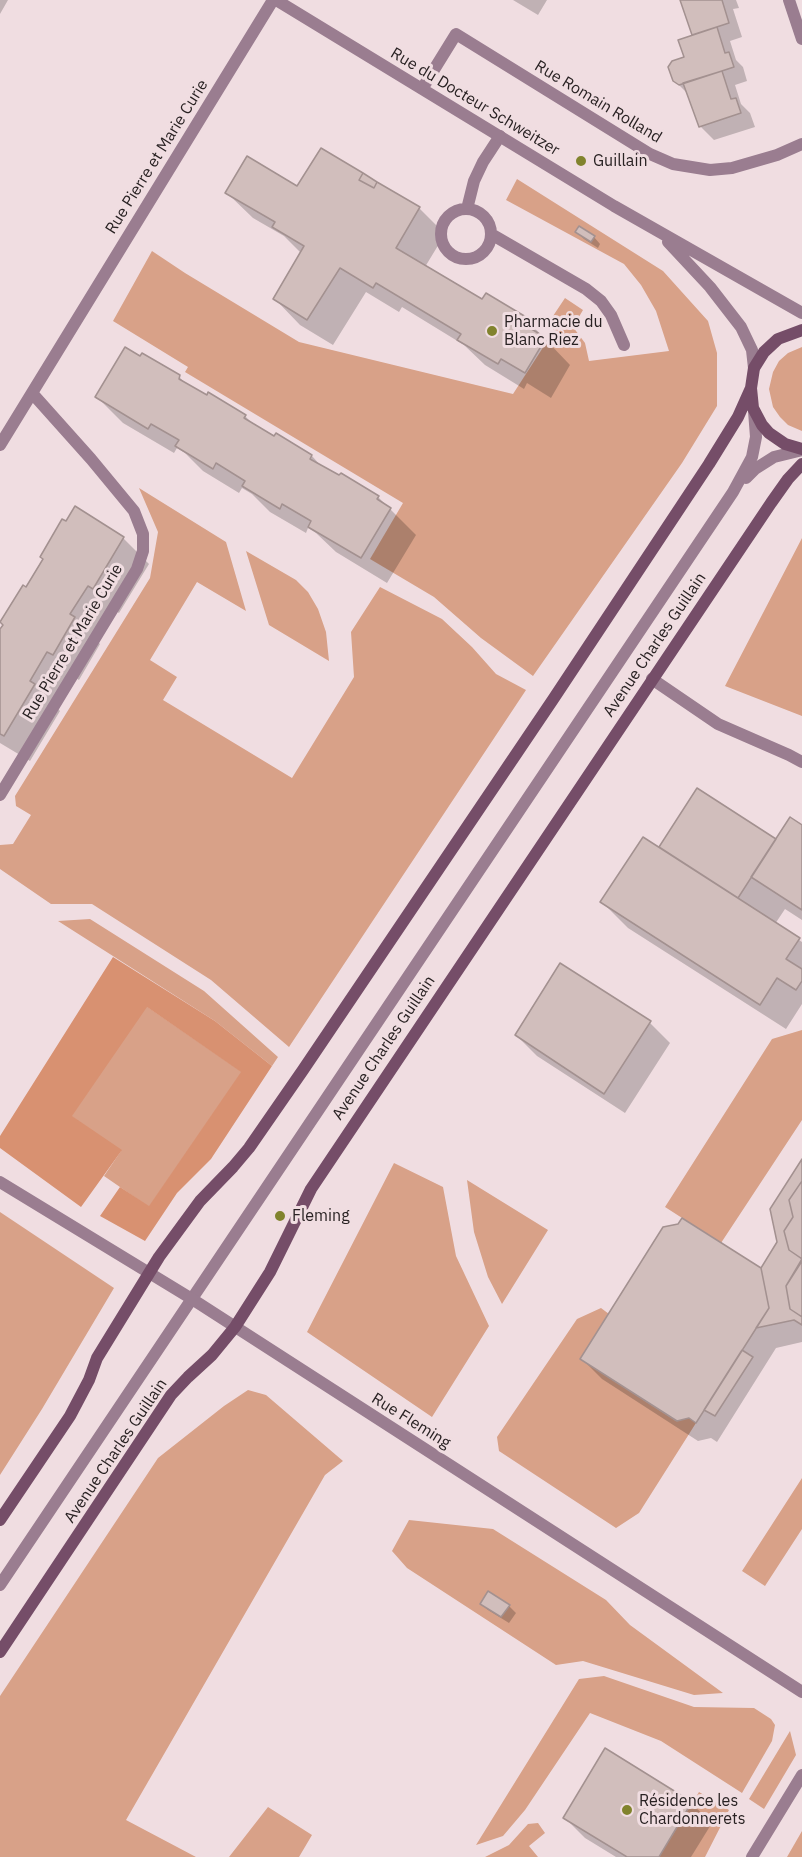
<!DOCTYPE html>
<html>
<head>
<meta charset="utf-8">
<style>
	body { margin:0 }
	canvas { display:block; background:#f0dde1 }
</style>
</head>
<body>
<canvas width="802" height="1857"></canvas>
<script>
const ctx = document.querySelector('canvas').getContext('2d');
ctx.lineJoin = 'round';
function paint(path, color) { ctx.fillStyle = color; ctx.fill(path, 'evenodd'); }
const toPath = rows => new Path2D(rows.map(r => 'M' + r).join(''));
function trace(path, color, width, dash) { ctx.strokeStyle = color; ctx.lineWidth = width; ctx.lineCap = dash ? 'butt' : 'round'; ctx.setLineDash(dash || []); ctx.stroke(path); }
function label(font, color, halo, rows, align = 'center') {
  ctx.font = font + ' "IBM Plex Sans",sans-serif'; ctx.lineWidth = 6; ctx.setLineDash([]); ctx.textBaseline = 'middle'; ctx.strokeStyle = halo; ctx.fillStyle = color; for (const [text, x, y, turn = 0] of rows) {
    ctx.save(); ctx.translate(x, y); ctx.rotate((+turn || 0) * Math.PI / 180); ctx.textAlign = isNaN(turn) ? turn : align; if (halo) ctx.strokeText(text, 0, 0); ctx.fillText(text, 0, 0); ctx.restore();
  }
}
paint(toPath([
	[517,179,663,271,708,321,717,353,717,406,682,463,533,676,481,638,434,597,370,559,403,503,185,372,188,367,113,321,152,251,185,273,299,342,513,394,553,332,553,316,565,298,583,310,573,327,585,343,589,361,669,351,656,311,641,285,624,264,506,200],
	[802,347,802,431,788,425,780,417,773,407,769,389,773,372,779,361,788,353],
	[139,488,226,542,246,611,197,582,150,660,177,677,163,700,292,778,354,677,351,632,380,587,442,619,472,647,496,674,526,690,289,1047,211,980,92,904,51,904,0,869,0,845,13,844,31,815,16,806,15,796,150,578,158,532],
	[802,538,802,716,725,686],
	[246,551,296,580,308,592,318,609,326,632,329,661,269,625],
	[90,919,204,991,278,1057,272,1066,215,1021,58,921],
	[146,1006,242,1072,149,1207,104,1176,121,1151,71,1116],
	[802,1030,802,1120,721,1243,665,1207,772,1039],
	[394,1163,443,1187,456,1256,489,1326,432,1417,307,1332],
	[467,1180,548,1230,502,1304,488,1277,474,1232],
	[0,1212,114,1288,42,1409,0,1475],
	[601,1308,609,1314,580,1359,676,1421,689,1418,696,1423,639,1513,616,1528,499,1451,497,1437,577,1319],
	[248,1390,266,1395,343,1461,325,1475,126,1820,196,1857,0,1857,0,1696,158,1458,224,1406],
	[802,1478,802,1529,765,1586,742,1571],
	[409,1520,493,1529,606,1600,630,1625,723,1693,694,1695,583,1661,556,1665,407,1568,392,1551],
	[604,1676,694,1707,754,1708,771,1719,775,1725,772,1741,742,1793,661,1741,590,1713,525,1810,503,1836,476,1845,579,1679],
	[790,1731,796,1755,764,1809,749,1799],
	[699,1792,729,1810,705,1857,659,1857],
	[268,1807,312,1835,299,1857,229,1857],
	[538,1823,545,1833,529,1846,538,1857,485,1857,509,1845,528,1824],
	[802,1831,802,1857,787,1857]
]), '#d8a188');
paint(toPath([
	[113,957,215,1021,272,1066,211,1159,177,1193,145,1241,100,1216,120,1187,149,1206,241,1072,147,1007,72,1116,122,1150,81,1207,0,1148,0,1136]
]), '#d89171');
paint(toPath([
	[0,0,8,0,0,14],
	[513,0,547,0,538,15],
	[682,0,736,0,739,8,733,9,742,37,730,41,736,60,743,67,747,81,735,85,741,104,750,113,755,127,714,140,700,126,689,95,674,80,686,58,694,36],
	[322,150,419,208,445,234,425,267,483,301,525,318,570,365,551,398,527,383,524,389,485,365,464,345,402,307,399,312,366,292,333,345,300,325,275,299,302,254,284,236,253,218,227,193,298,188],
	[577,232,594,237,600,244,598,248,584,239],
	[179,377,190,387,245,416,256,427,274,438,276,435,312,456,322,467,378,497,416,535,387,583,336,552,316,533,308,528,306,533,270,512,252,494,242,488,239,493,203,471,185,453,177,448,174,453,123,423,97,397],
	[75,509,123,538,149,564,119,613,114,610,96,640,100,644,79,680,73,676,55,706,60,711,30,761,0,743,0,632],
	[802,826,802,920,785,909,775,924,802,942,802,1004,786,1029,628,928,602,902,666,853,666,852,661,847,777,841],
	[650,1023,670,1043,625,1113,537,1056,516,1035],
	[802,1161,802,1342,776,1348,717,1442,711,1438,698,1441,602,1379,582,1359,761,1270,779,1243],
	[482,1604,509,1606,516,1613,509,1623,488,1610],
	[691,1803,712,1823,691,1857,616,1857,585,1838,565,1818]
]), '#0003');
const building = toPath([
	[680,0,722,0,729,23,692,35,680,0],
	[717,27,725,53,729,52,734,67,679,85,673,81,668,67,672,61,684,57,678,40,717,27],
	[722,71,731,99,736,98,741,113,699,127,683,83,722,71],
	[321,148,363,173,359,180,374,188,377,182,420,207,396,248,482,299,486,293,526,317,522,323,546,338,525,373,501,359,498,364,457,340,461,334,376,283,373,288,340,268,307,320,273,299,304,246,272,227,275,222,225,193,247,156,297,186,321,148],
	[363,173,377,182,374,188,359,180,363,173],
	[579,226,595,236,591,242,575,232,579,226],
	[125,347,140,356,142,353,180,375,179,379,207,395,208,392,246,415,244,418,274,436,276,433,312,455,310,459,339,475,341,473,379,496,377,499,391,508,361,558,308,527,311,521,282,504,280,509,242,486,245,481,216,463,213,469,175,446,179,440,151,424,148,429,95,397,125,347],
	[75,506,124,537,93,589,88,586,70,614,75,617,53,655,47,652,30,681,35,684,4,736,0,734,0,629,3,625,0,622,23,585,26,587,43,559,40,557,62,519,66,521,75,506],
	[697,788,776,839,738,898,659,847,697,788],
	[790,817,802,825,802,910,751,877,790,817],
	[643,837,800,938,786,959,802,969,802,981,796,990,777,978,760,1005,600,902,643,837],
	[560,963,651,1021,604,1094,515,1035,560,963],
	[802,1159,802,1181,789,1200,793,1217,784,1231,789,1250,802,1259,786,1286,790,1309,802,1317,802,1325,794,1320,756,1328,769,1308,761,1268,777,1242,770,1209,802,1159],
	[802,1181,802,1259,789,1250,784,1231,793,1217,789,1200,802,1181],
	[682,1218,761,1268,769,1308,696,1423,689,1418,677,1421,580,1359,663,1227,678,1224,682,1218],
	[802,1261,802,1317,790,1309,786,1286,802,1261],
	[742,1350,753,1357,715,1416,704,1410,742,1350],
	[488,1591,510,1605,501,1617,480,1604,488,1591],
	[605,1748,692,1802,659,1857,627,1857,563,1818,605,1748]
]);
paint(building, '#d1bebc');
trace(building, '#a39190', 1.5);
trace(toPath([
	[467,209,474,181,483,162,500,136],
	'441 234a25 25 0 1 1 50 0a25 25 0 1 1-50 0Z',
	[491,234,586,289,601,301,611,315,624,345],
	[746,478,755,469,774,457,802,450],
	[652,679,718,724,789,755,802,762],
	[0,1585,733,492,752,457,756,437,754,411]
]), '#9a7d90', 12);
trace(toPath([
	[276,0,614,206,802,313],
	[789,0,802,39],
	[422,89,456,34,650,154,673,164,710,170,732,168,777,155,802,144],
	[668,242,710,287,741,327,752,350,754,368],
	[0,445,273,0],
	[0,795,137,569,143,551,143,534,134,511,91,459,32,393],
	[0,1182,192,1299,802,1692],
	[752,1857,802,1775]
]), '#9a7d90', 12);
trace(toPath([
	[802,330,778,339,764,352,754,368,751,388,753,408,762,425,769,433,785,444,802,449],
	[0,1520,70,1416,89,1380,97,1358,159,1257,200,1201,233,1167,249,1148,303,1070,554,698,709,464,738,417,751,388],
	[0,1652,171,1395,188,1377,212,1355,235,1327,270,1272,311,1189,771,503,788,479,802,464]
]), '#754d68', 12);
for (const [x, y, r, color] of [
	[581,161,6,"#81832d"],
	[492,331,6,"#81832d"],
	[280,1216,6,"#81832d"],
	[627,1810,6,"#81832d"]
]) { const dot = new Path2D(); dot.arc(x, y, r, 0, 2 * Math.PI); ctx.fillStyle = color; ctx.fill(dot); trace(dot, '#f0dde1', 2); }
label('16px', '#292223', '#f0dde1', [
	["Rue du Docteur Schweitzer",475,102,31],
	["Rue Romain Rolland",598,102,31],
	["Rue Pierre et Marie Curie",157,157,-58],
	["Rue Pierre et Marie Curie",73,642,-59],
	["Avenue Charles Guillain",655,645,-56],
	["Avenue Charles Guillain",384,1048,-56],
	["Rue Fleming",411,1421,32],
	["Avenue Charles Guillain",116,1451,-56]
]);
label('16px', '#292223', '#f0dde1', [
	["Guillain",593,161],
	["Pharmacie du",504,322],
	["Blanc Riez",504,340],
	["Fleming",292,1216],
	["Résidence les",639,1801],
	["Chardonnerets",639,1819]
], 'left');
</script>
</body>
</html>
